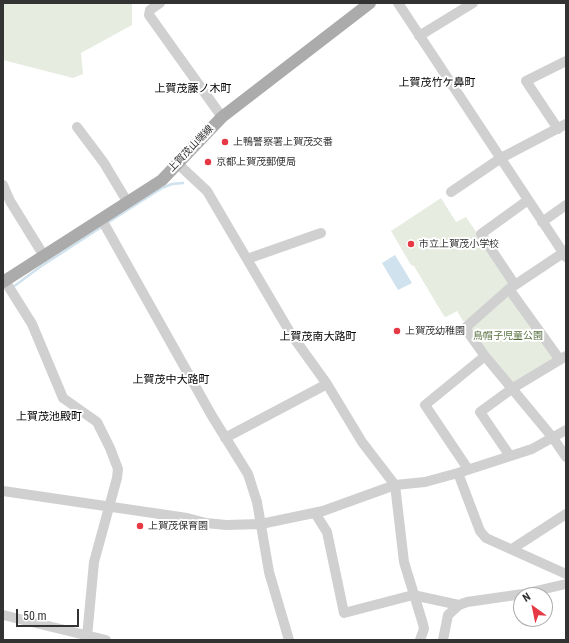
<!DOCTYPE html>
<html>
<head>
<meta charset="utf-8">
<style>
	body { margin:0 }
	#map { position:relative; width:569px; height:643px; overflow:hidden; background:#fff; font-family:"Roboto Condensed",sans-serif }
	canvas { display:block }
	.frame { position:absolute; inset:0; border:4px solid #333; pointer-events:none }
	.north { position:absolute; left:513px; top:587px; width:40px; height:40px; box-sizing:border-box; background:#fff; border:1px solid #adadad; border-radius:50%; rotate:327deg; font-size:11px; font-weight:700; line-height:16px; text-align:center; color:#333 }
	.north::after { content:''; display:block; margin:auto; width:14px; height:18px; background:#e63946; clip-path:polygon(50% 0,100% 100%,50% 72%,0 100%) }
	.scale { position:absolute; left:16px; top:609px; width:63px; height:18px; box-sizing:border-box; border:2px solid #333; border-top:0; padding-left:5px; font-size:12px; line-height:14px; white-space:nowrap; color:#333; -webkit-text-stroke:3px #fff; paint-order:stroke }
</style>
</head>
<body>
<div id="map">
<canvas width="569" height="643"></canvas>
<div class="frame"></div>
<div class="north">N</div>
<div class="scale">50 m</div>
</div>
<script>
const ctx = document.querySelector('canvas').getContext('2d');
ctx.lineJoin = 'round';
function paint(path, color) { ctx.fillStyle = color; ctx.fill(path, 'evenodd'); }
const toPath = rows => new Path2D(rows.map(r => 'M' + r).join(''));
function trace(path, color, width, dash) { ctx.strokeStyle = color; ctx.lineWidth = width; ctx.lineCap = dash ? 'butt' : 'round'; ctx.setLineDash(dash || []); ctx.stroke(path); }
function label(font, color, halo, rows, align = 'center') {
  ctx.font = font + ' "Roboto Condensed","Noto Sans JP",sans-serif'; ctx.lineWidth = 4; ctx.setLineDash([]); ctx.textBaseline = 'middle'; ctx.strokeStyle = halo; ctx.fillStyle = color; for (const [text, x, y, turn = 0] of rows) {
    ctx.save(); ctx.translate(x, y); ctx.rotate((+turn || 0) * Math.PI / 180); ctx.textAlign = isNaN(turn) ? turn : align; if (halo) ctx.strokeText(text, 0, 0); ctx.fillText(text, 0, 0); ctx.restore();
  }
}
paint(toPath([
	[3,3,132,3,132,25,81,53,83,74,73,78,3,60],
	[441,198,456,222,466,217,510,281,509,285,468,321,463,321,457,311,446,317,444,316,414,266,411,265,391,231],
	[508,294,555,358,514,385,471,329]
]), '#e6ecdf');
paint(toPath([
	[395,255,412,283,398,290,382,263]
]), '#cfe2ee');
trace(toPath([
	[107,223,162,188,172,184,183,183],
	[13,287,40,267,103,226]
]), '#cfe2ee', 2.5);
trace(toPath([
	[160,3,150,10,149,15,222,117],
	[398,3,566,257],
	[419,36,473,3],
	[77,127,104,163,128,203],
	[558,129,526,81,566,61],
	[177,163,207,191,291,334,327,384,362,442,395,485,404,562,423,624,424,629,420,640],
	[3,185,10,201,44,256],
	[451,192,501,158,566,124],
	[102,220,212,416,248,474,257,502,269,572,289,640],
	[542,222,566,205],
	[563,253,509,289,465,328,485,356,553,438,566,457],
	[247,259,321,233],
	[5,281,32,324,63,398,97,422,110,448,118,469,117,478,94,562,87,637],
	[515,285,481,234,528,200],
	[509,289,560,360],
	[225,438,327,384],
	[510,456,480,412,513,388,566,356],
	[468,469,425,405,485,356],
	[458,473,480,531,486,538,566,574],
	[3,491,187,518,206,523,226,525,261,524,323,511,395,485,425,482,458,473,532,449,566,430],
	[315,513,327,532,344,613,413,595,459,605],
	[512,549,566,514],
	[3,615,106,640],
	[443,640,448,615,459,605,467,602,523,594,566,584]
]), '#d0d0d0', 10);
trace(toPath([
	[3,282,162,180,222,117,370,3]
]), '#ababab', 12);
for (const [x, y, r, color] of [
	[225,142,4,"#e63946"],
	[208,162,4,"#e63946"],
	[411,244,4,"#e63946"],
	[397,331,4,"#e63946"],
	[140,526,4,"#e63946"]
]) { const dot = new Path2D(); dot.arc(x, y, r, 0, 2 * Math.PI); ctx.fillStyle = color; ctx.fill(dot); trace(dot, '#fff', 1.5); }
label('10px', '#333', '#fff', [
	["上鴨警察署上賀茂交番",233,142],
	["京都上賀茂郵便局",216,162],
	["市立上賀茂小学校",419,244],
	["上賀茂幼稚園",405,331],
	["上賀茂保育園",148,526]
], 'left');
label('10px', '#333', '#fff', [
	["上賀茂山端線",191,149,-46]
]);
label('10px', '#56703f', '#fff', [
	["鳥帽子児童公園",508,336]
]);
label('11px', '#000', '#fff', [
	["上賀茂竹ケ鼻町",437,83],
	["上賀茂藤ノ木町",193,89],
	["上賀茂南大路町",318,337],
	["上賀茂中大路町",171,380],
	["上賀茂池殿町",49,417]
]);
</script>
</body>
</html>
